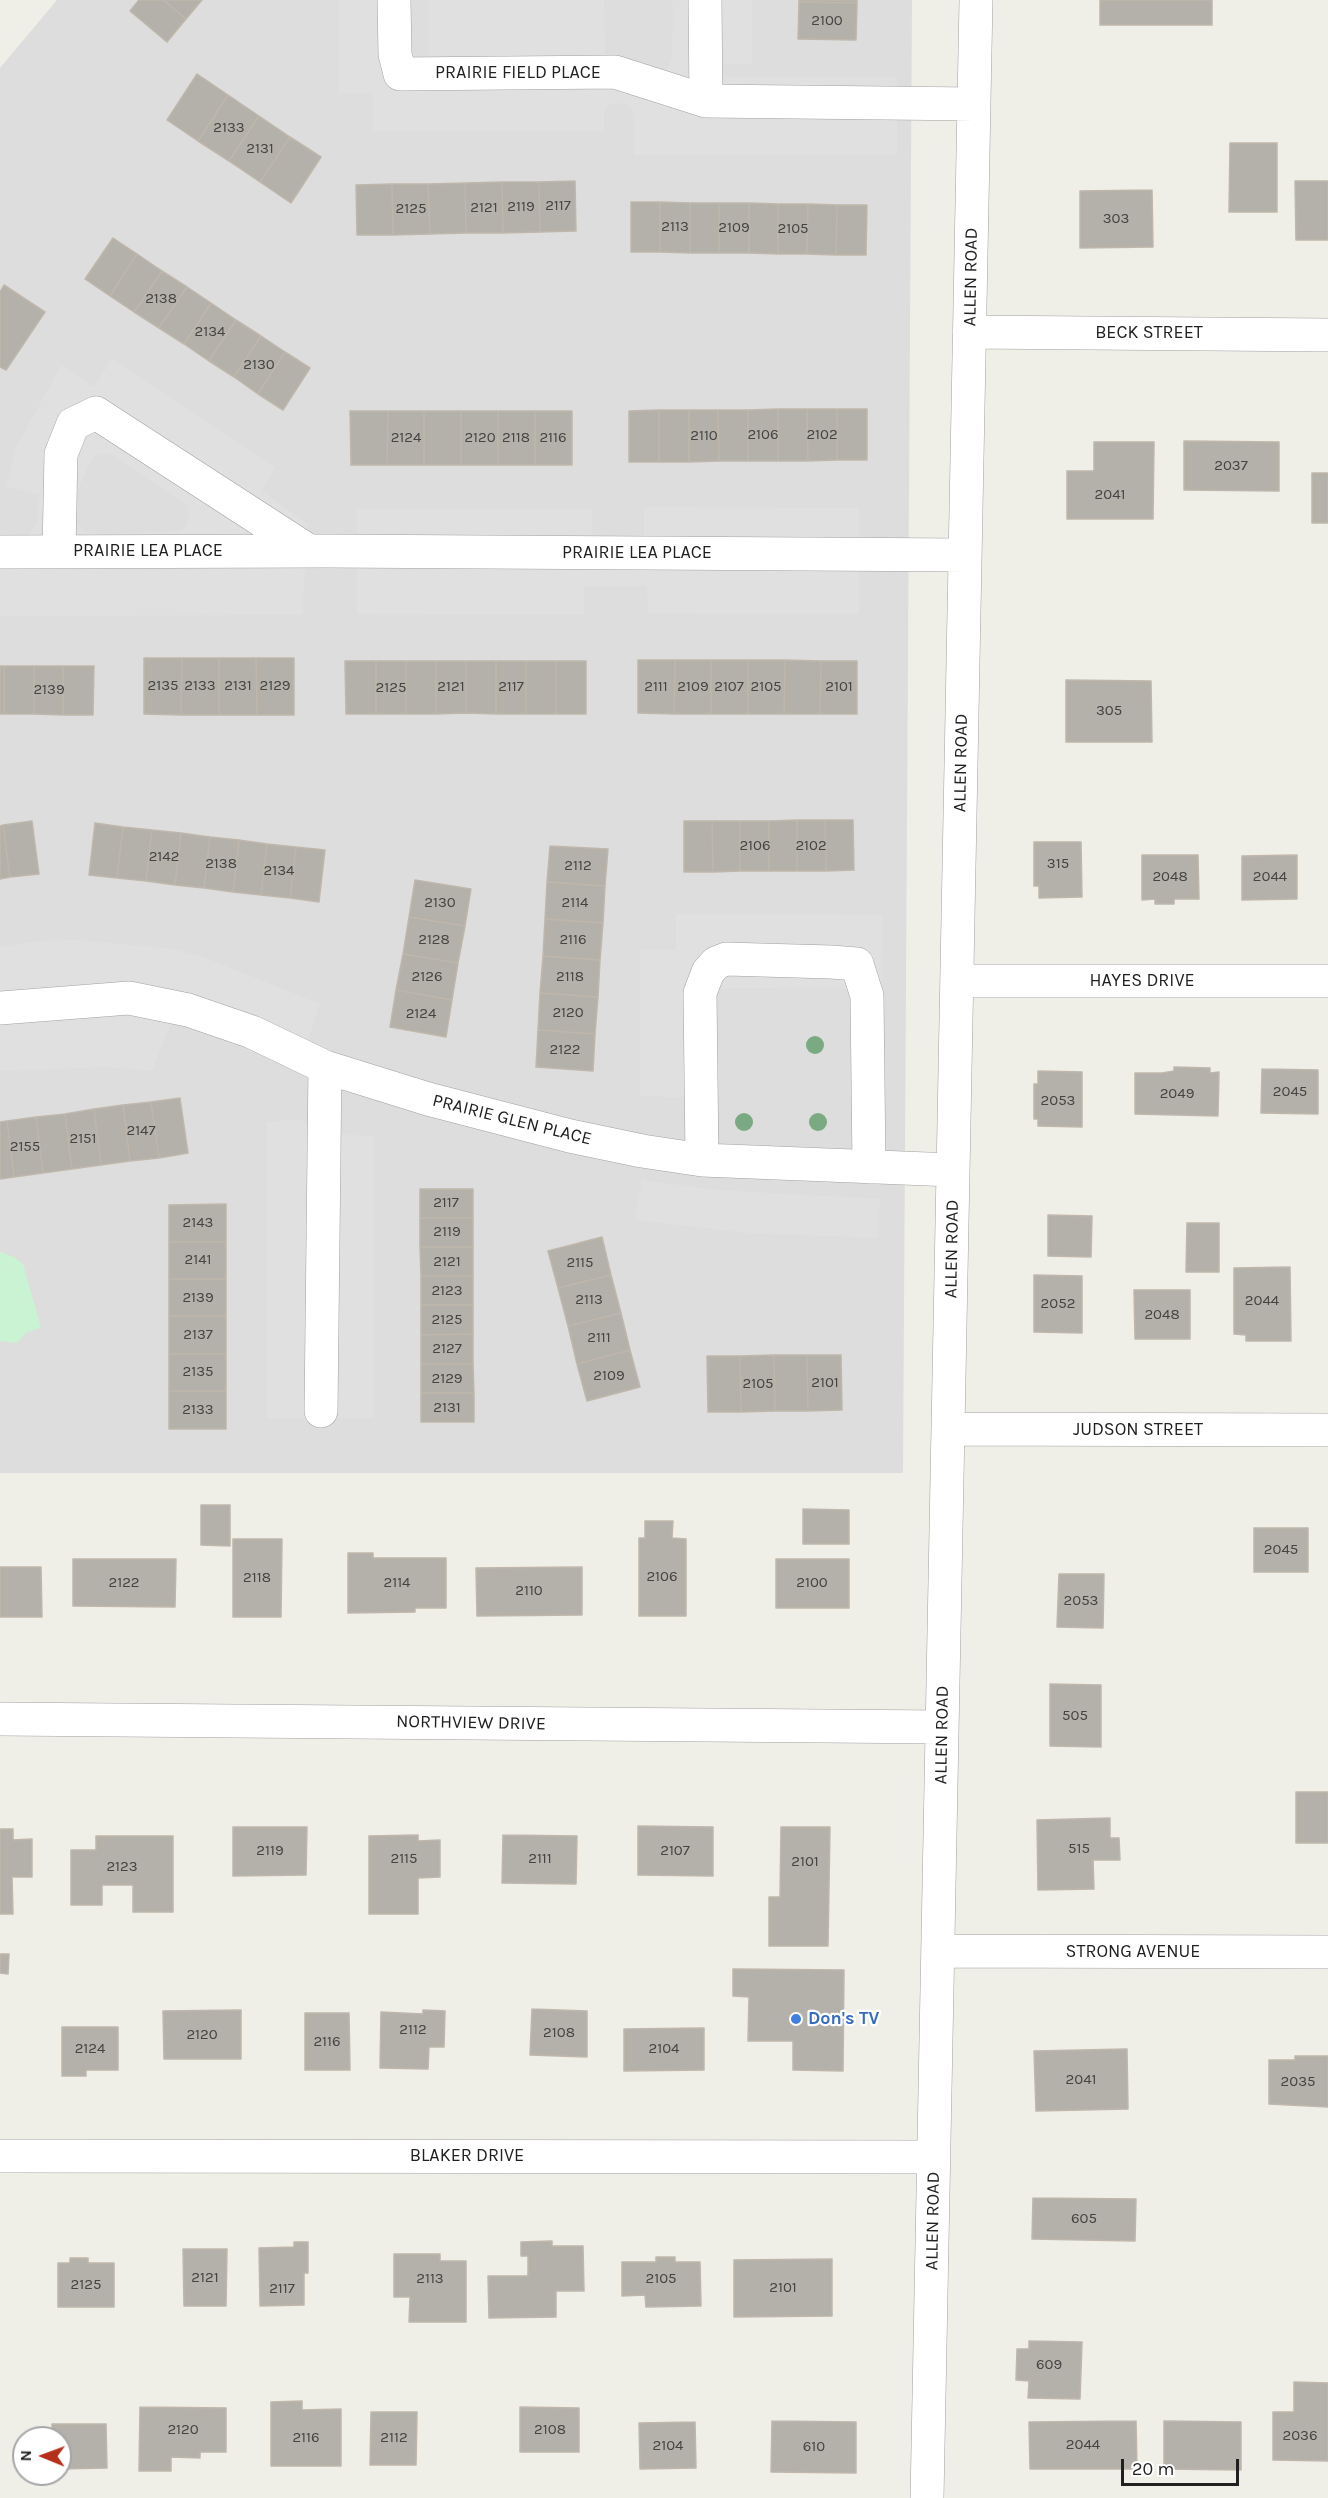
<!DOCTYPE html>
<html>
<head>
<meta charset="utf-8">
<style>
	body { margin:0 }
	#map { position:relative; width:1328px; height:2498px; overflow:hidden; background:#efeee7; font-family:Karla,sans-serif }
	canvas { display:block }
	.north { position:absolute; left:12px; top:2426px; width:60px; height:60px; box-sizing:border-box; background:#fff; border:2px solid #a6a6a6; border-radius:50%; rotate:271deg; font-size:16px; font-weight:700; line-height:24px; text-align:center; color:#202020 }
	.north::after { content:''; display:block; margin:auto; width:21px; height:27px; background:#b62f19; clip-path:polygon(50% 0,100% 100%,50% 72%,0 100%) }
	.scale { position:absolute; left:1121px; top:2459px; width:118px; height:27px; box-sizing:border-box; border:3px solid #202020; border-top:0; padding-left:8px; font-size:18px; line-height:21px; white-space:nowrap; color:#202020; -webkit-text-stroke:4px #fff; paint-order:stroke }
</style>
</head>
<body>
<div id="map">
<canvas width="1328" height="2498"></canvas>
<div class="north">N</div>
<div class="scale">20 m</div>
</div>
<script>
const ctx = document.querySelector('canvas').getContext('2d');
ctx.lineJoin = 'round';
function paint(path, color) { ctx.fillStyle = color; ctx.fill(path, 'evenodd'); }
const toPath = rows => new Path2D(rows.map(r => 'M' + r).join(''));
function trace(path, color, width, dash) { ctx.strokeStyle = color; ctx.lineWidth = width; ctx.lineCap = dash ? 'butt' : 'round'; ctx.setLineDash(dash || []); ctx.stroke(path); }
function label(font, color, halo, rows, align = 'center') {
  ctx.font = font + ' Karla,sans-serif'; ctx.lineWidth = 4.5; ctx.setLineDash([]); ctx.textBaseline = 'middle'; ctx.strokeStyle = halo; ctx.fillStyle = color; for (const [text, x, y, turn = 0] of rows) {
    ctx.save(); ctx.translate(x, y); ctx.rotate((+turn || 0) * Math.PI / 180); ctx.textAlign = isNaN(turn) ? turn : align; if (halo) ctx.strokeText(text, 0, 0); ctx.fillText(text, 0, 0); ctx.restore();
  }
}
paint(toPath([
	[57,0,912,0,903,1473,0,1473,0,68]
]), '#dedddd');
paint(toPath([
	[0,1252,14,1257,23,1264,41,1328,27,1332,17,1343,0,1341]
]), '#caf3d3');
paint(toPath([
	[339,0,410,0,410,48,417,58,423,58,428,55,429,51,429,0,604,0,605,54,610,59,659,73,666,70,672,59,673,9,672,0,752,0,752,64,722,64,722,77,897,77,897,155,634,155,634,116,630,106,620,103,608,105,604,110,604,131,373,131,373,93,339,93],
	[112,359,275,467,262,491,308,524,302,615,0,616,0,535,28,535,37,522,39,494,6,487,16,448,61,365,94,387],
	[105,453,114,456,187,505,189,517,186,526,180,531,100,534,85,532,76,524,75,507,80,485,89,465,95,456],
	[644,507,859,508,859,614,648,613,647,586,584,586,584,615,357,614,357,509,592,509,592,537,644,537],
	[676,914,883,915,881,989,714,988,713,1098,640,1096,640,949,676,950],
	[76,940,174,949,203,957,320,1004,307,1043,182,995,152,1071,108,1067,0,1071,0,947,36,941],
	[297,1119,344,1135,374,1136,374,1418,267,1418,267,1122],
	[642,1180,716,1190,880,1199,878,1238,748,1233,635,1220]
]), '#e0e0e0');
const building = toPath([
	[139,0,163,0,186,19,167,42,130,11,139,0],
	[163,0,202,0,186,19,163,0],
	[799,0,857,0,857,3,799,2,799,0],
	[1100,0,1212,0,1212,25,1100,25,1100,0],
	[799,2,857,3,856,40,798,39,799,2],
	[197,74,228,95,198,141,167,120,197,74],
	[228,95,259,116,229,161,198,141,228,95],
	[259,116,290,137,260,182,229,161,259,116],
	[290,137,321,157,291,203,260,182,290,137],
	[1230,143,1277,143,1277,212,1229,212,1230,143],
	[575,181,576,231,540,232,539,182,575,181],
	[1295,181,1328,181,1328,240,1296,240,1295,181],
	[502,182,503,233,466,233,465,183,502,182],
	[502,182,539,182,540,232,503,233,502,182],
	[465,183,466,233,430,234,428,184,465,183],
	[392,184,393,235,357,235,356,185,392,184],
	[392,184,428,184,430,234,393,235,392,184],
	[1152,190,1153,247,1080,248,1080,191,1152,190],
	[631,202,660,202,660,252,631,252,631,202],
	[660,202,690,203,690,253,660,252,660,202],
	[690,203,719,203,719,253,690,253,690,203],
	[719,203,749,203,749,253,719,253,719,203],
	[749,203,778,204,778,254,749,253,749,203],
	[778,204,808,204,807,254,778,254,778,204],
	[808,204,837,205,836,255,807,254,808,204],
	[837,205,867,205,866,255,836,255,837,205],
	[113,238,137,254,110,296,85,279,113,238],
	[137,254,162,271,134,312,110,296,137,254],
	[162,271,187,287,159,328,134,312,162,271],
	[4,285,45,312,6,370,0,367,0,292,4,285],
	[187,287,211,303,184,344,159,328,187,287],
	[211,303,236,320,209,361,184,344,211,303],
	[236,320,261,336,234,377,209,361,236,320],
	[261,336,285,352,258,394,234,377,261,336],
	[285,352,310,368,283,410,258,394,285,352],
	[778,409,807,409,808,461,778,461,778,409],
	[778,409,778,461,748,461,748,410,778,409],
	[807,409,837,409,837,460,808,461,807,409],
	[837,409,867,409,867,460,837,460,837,409],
	[659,410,659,462,629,462,629,411,659,410],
	[659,410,689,410,689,462,659,462,659,410],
	[689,410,718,410,719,461,689,462,689,410],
	[718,410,748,410,748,461,719,461,718,410],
	[350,411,388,411,387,465,351,465,350,411],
	[388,411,424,411,424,465,387,465,388,411],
	[424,411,461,411,461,465,424,465,424,411],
	[461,411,498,411,498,465,461,465,461,411],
	[498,411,535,411,535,465,498,465,498,411],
	[535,411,572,411,572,465,535,465,535,411],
	[1184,441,1279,442,1279,491,1184,490,1184,441],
	[1094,442,1154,442,1153,519,1067,519,1067,471,1094,471,1094,442],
	[1312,473,1328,473,1328,523,1312,523,1312,473],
	[144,658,182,658,181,715,144,714,144,658],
	[182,658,219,658,219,715,181,715,182,658],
	[219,658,256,658,257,715,219,715,219,658],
	[256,658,294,658,294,715,257,715,256,658],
	[638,660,675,660,674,714,638,713,638,660],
	[675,660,711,660,711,714,674,714,675,660],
	[711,660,748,660,748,714,711,714,711,660],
	[748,660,785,660,784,714,748,714,748,660],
	[785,660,821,661,820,714,784,714,785,660],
	[345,661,376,661,376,714,346,714,345,661],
	[376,661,406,661,406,714,376,714,376,661],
	[406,661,436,661,436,714,406,714,406,661],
	[436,661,466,661,466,713,436,714,436,661],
	[466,661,496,661,496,714,466,713,466,661],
	[496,661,526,661,526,714,496,714,496,661],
	[526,661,556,661,556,714,526,714,526,661],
	[556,661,586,661,586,714,556,714,556,661],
	[821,661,857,661,857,714,820,714,821,661],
	[0,666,4,666,4,714,0,714,0,666],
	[4,666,34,666,34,714,4,714,4,666],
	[34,666,63,666,63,715,34,714,34,666],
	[63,666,94,666,93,715,63,715,63,666],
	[1066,680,1151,681,1152,742,1066,742,1066,680],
	[797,820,825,820,826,871,797,871,797,820],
	[797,820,797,871,769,871,769,821,797,820],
	[825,820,853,820,854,870,826,871,825,820],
	[32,821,39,874,10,877,3,825,32,821],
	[684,821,712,821,713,872,684,872,684,821],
	[712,821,740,821,740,871,713,872,712,821],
	[740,821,769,821,769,871,740,871,740,821],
	[95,823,123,827,117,878,89,875,95,823],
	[3,825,10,877,0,879,0,826,3,825],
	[123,827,152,830,146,881,117,878,123,827],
	[152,830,181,833,175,885,146,881,152,830],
	[181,833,210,837,204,888,175,885,181,833],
	[210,837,239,840,233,892,204,888,210,837],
	[239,840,267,844,261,895,233,892,239,840],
	[1034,842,1081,842,1082,897,1039,898,1039,886,1034,886,1034,842],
	[267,844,296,847,290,898,261,895,267,844],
	[550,846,608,849,605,886,547,882,550,846],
	[296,847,325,850,319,902,290,898,296,847],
	[1142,855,1198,855,1199,899,1174,899,1174,904,1155,904,1155,899,1142,900,1142,855],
	[1297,855,1297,899,1242,900,1242,856,1297,855],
	[415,880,471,889,465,926,409,917,415,880],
	[547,882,605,886,603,923,545,919,547,882],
	[409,917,465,926,458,963,403,954,409,917],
	[545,919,603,923,600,960,543,956,545,919],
	[403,954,458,963,452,1000,396,990,403,954],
	[543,956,600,960,598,997,540,993,543,956],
	[396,990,452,1000,446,1037,390,1027,396,990],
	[540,993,598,997,595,1034,538,1030,540,993],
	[538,1030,595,1034,593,1071,536,1067,538,1030],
	[1174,1067,1210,1068,1210,1073,1219,1072,1218,1116,1135,1114,1135,1073,1162,1073,1174,1071,1174,1067],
	[1262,1069,1318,1070,1318,1114,1261,1113,1262,1069],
	[1038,1071,1082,1072,1082,1127,1038,1126,1038,1119,1034,1119,1034,1084,1038,1084,1038,1071],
	[180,1098,188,1153,159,1158,151,1102,180,1098],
	[151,1102,159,1158,130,1161,123,1105,151,1102],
	[123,1105,130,1161,101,1165,94,1109,123,1105],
	[94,1109,101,1165,72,1169,65,1114,94,1109],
	[65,1114,72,1169,43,1173,36,1117,65,1114],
	[36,1117,43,1173,14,1177,7,1121,36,1117],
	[7,1121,14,1177,0,1179,0,1122,7,1121],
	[420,1189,473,1189,473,1218,420,1218,420,1189],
	[226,1204,226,1242,169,1242,169,1205,226,1204],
	[1048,1215,1092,1216,1091,1257,1048,1256,1048,1215],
	[420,1218,473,1218,473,1247,420,1247,420,1218],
	[1187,1223,1219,1223,1219,1272,1186,1272,1187,1223],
	[602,1237,611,1275,558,1288,548,1251,602,1237],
	[169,1242,226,1242,226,1279,169,1279,169,1242],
	[420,1247,473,1247,473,1276,421,1276,420,1247],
	[1290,1267,1291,1341,1246,1341,1246,1335,1234,1334,1234,1268,1290,1267],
	[611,1275,621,1313,568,1326,558,1288,611,1275],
	[1034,1275,1082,1276,1082,1333,1034,1332,1034,1275],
	[421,1276,473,1276,473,1305,421,1305,421,1276],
	[169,1279,226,1279,226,1316,169,1316,169,1279],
	[1134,1290,1190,1290,1190,1339,1135,1339,1134,1290],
	[421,1305,473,1305,473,1334,421,1335,421,1305],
	[621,1313,630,1350,577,1364,568,1326,621,1313],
	[169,1316,226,1316,226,1354,169,1354,169,1316],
	[473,1334,473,1364,421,1364,421,1335,473,1334],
	[630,1350,640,1387,587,1401,577,1364,630,1350],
	[169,1354,226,1354,226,1391,169,1391,169,1354],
	[774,1355,775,1411,741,1412,740,1356,774,1355],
	[774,1355,807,1355,808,1411,775,1411,774,1355],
	[807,1355,841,1355,842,1410,808,1411,807,1355],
	[707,1356,740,1356,741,1412,708,1412,707,1356],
	[421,1364,473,1364,474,1393,421,1393,421,1364],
	[169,1391,226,1391,226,1429,169,1429,169,1391],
	[421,1393,474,1393,474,1422,421,1422,421,1393],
	[201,1505,230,1505,230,1546,201,1545,201,1505],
	[803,1509,849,1510,849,1544,803,1544,803,1509],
	[645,1521,673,1521,672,1538,686,1539,686,1616,639,1616,639,1538,645,1538,645,1521],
	[1254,1528,1308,1528,1308,1572,1254,1572,1254,1528],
	[233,1539,282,1539,281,1617,233,1617,233,1539],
	[348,1553,373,1553,373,1558,446,1558,446,1608,415,1608,415,1612,348,1613,348,1553],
	[73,1559,176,1559,175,1607,73,1606,73,1559],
	[776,1559,849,1559,849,1608,776,1608,776,1559],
	[0,1567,41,1567,42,1617,0,1617,0,1567],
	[582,1567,582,1615,477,1616,476,1568,582,1567],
	[1059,1574,1104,1574,1103,1628,1057,1627,1059,1574],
	[1050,1684,1101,1685,1101,1747,1050,1746,1050,1684],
	[1296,1792,1328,1792,1328,1843,1296,1843,1296,1792],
	[1110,1818,1110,1838,1119,1838,1120,1860,1093,1860,1094,1889,1038,1890,1037,1820,1110,1818],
	[638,1826,713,1827,713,1876,638,1875,638,1826],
	[233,1827,307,1827,306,1875,233,1876,233,1827],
	[781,1827,830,1827,828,1946,769,1946,769,1897,780,1897,781,1827],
	[0,1829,13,1829,13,1840,32,1839,32,1877,12,1877,13,1914,0,1914,0,1829],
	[418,1835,418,1841,440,1840,440,1877,418,1878,418,1914,369,1914,369,1836,418,1835],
	[503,1835,577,1836,576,1884,502,1883,503,1835],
	[96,1836,173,1836,173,1912,133,1912,133,1885,102,1885,102,1905,71,1905,71,1850,96,1850,96,1836],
	[0,1954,9,1954,8,1974,0,1973,0,1954],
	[733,1969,844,1970,843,2071,793,2070,793,2041,748,2041,749,1997,733,1996,733,1969],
	[532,2009,587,2011,587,2057,530,2055,532,2009],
	[241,2010,241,2059,164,2059,163,2011,241,2010],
	[423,2010,445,2011,444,2047,429,2047,428,2069,380,2068,381,2012,423,2014,423,2010],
	[305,2013,349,2013,350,2070,305,2070,305,2013],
	[62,2027,118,2027,118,2070,86,2070,86,2076,62,2076,62,2027],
	[704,2028,704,2070,624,2071,624,2029,704,2028],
	[1127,2049,1128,2109,1036,2111,1034,2051,1127,2049],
	[1295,2056,1328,2056,1328,2107,1269,2104,1269,2060,1295,2060,1295,2056],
	[1033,2198,1136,2199,1135,2241,1032,2239,1033,2198],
	[552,2241,552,2246,583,2246,584,2291,556,2291,556,2317,489,2318,488,2276,528,2276,528,2256,521,2256,521,2242,552,2241],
	[294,2242,308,2242,308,2273,304,2273,304,2305,260,2306,259,2248,294,2247,294,2242],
	[183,2249,227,2249,226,2306,184,2306,183,2249],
	[394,2254,440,2254,440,2261,466,2261,466,2322,409,2322,410,2297,394,2297,394,2254],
	[656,2257,675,2257,675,2262,700,2262,701,2306,646,2307,645,2295,622,2296,622,2262,656,2262,656,2257],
	[70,2258,88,2258,88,2263,114,2263,114,2307,58,2307,58,2263,70,2263,70,2258],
	[832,2259,832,2316,734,2317,734,2260,832,2259],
	[1029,2341,1082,2342,1080,2399,1028,2398,1029,2381,1016,2380,1017,2349,1029,2349,1029,2341],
	[1294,2382,1328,2383,1328,2461,1273,2460,1273,2412,1294,2412,1294,2382],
	[302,2401,302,2410,341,2409,341,2466,271,2466,271,2402,302,2401],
	[140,2407,226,2408,226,2452,200,2452,200,2458,171,2457,171,2471,139,2471,140,2407],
	[520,2407,579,2408,579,2452,520,2452,520,2407],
	[371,2412,417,2412,416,2465,370,2465,371,2412],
	[772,2421,856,2422,856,2473,771,2472,772,2421],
	[1136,2421,1137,2469,1030,2469,1029,2422,1136,2421],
	[1164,2421,1241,2422,1241,2470,1164,2469,1164,2421],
	[695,2422,696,2468,640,2469,639,2423,695,2422],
	[52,2424,106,2424,107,2468,60,2469,60,2438,52,2438,52,2424]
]);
paint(building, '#b4b0aa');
trace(building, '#bfb7ab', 1.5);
const minor = toPath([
	[394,0,395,54,400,74,615,72,706,101,974,104],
	[705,0,706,101],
	[969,332,1328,335],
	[59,551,61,454,73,424,96,413,309,551],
	[0,552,327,551,965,555],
	[957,981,1328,981],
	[0,1008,129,998,188,1010,252,1032,325,1067,428,1099,570,1136,642,1151,702,1160,953,1170],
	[702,1160,700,993,708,972,716,963,726,959,831,962,857,964,867,996,869,1167],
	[321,1411,325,1067],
	[948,1429,1328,1430],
	[0,1719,942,1727],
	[938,1951,1328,1952],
	[0,2156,934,2157],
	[927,2498,976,0]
]);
trace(minor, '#a1a1a1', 34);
trace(minor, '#fff', 33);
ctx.fillStyle = '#7aaa81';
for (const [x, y] of [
	[815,1045],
	[744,1122],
	[818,1122]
]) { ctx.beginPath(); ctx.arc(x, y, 9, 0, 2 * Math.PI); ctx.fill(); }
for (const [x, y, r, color] of [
	[796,2019,6,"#3f7fe0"]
]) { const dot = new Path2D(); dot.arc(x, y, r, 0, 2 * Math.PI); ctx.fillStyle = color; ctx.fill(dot); trace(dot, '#fff', 2); }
label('15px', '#454442', null, [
	["2100",827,21],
	["2133",229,128],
	["2131",260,149],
	["2117",558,206],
	["2119",521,207],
	["2121",484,208],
	["2125",411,209],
	["303",1116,219],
	["2113",675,227],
	["2109",734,228],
	["2105",793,229],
	["2138",161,299],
	["2134",210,332],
	["2130",259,365],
	["2106",763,435],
	["2102",822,435],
	["2110",704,436],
	["2124",406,438],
	["2120",480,438],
	["2118",516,438],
	["2116",553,438],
	["2037",1231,466],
	["2041",1110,495],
	["2135",163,686],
	["2133",200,686],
	["2131",238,686],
	["2129",275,686],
	["2121",451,687],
	["2117",511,687],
	["2111",656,687],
	["2109",693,687],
	["2107",729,687],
	["2105",766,687],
	["2101",839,687],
	["2125",391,688],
	["2139",49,690],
	["305",1109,711],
	["2106",755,846],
	["2102",811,846],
	["2142",164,857],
	["2138",221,864],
	["315",1058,864],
	["2112",578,866],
	["2134",279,871],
	["2048",1170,877],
	["2044",1270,877],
	["2130",440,903],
	["2114",575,903],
	["2128",434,940],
	["2116",573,940],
	["2126",427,977],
	["2118",570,977],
	["2120",568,1013],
	["2124",421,1014],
	["2122",565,1050],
	["2045",1290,1092],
	["2049",1177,1094],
	["2053",1058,1101],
	["2147",141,1131],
	["2151",83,1139],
	["2155",25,1147],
	["2117",446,1203],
	["2143",198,1223],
	["2119",447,1232],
	["2141",198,1260],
	["2121",447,1262],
	["2115",580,1263],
	["2123",447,1291],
	["2139",198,1298],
	["2113",589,1300],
	["2044",1262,1301],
	["2052",1058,1304],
	["2048",1162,1315],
	["2125",447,1320],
	["2137",198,1335],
	["2111",599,1338],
	["2127",447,1349],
	["2135",198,1372],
	["2109",609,1376],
	["2129",447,1379],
	["2101",825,1383],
	["2105",758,1384],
	["2131",447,1408],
	["2133",198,1410],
	["2045",1281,1550],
	["2106",662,1577],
	["2118",257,1578],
	["2122",124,1583],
	["2114",397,1583],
	["2100",812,1583],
	["2110",529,1591],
	["2053",1081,1601],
	["505",1075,1716],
	["515",1079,1849],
	["2119",270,1851],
	["2107",675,1851],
	["2115",404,1859],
	["2111",540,1859],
	["2101",805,1862],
	["2123",122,1867],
	["2112",413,2030],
	["2108",559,2033],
	["2120",202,2035],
	["2116",327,2042],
	["2124",90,2049],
	["2104",664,2049],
	["2041",1081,2080],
	["2035",1298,2082],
	["605",1084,2219],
	["2121",205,2278],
	["2113",430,2279],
	["2105",661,2279],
	["2125",86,2285],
	["2101",783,2288],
	["2117",282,2289],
	["609",1049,2365],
	["2120",183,2430],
	["2108",550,2430],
	["2036",1300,2436],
	["2116",306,2438],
	["2112",394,2438],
	["2044",1083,2445],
	["2104",668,2446],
	["610",814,2447]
]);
label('18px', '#202020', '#fff', [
	["PRAIRIE FIELD PLACE",518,73],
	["ALLEN ROAD",971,277,-89],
	["BECK STREET",1149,333],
	["PRAIRIE LEA PLACE",148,551],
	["PRAIRIE LEA PLACE",637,553],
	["ALLEN ROAD",961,763,-89],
	["HAYES DRIVE",1142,981],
	["PRAIRIE GLEN PLACE",512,1120,14],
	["ALLEN ROAD",952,1249,-89],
	["JUDSON STREET",1138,1430],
	["NORTHVIEW DRIVE",471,1723,1],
	["ALLEN ROAD",942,1735,-89],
	["STRONG AVENUE",1133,1952],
	["BLAKER DRIVE",467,2156],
	["ALLEN ROAD",933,2221,-89]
]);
label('bold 18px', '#366cbe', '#fff', [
	["Don's TV",808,2019]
], 'left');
</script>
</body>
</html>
